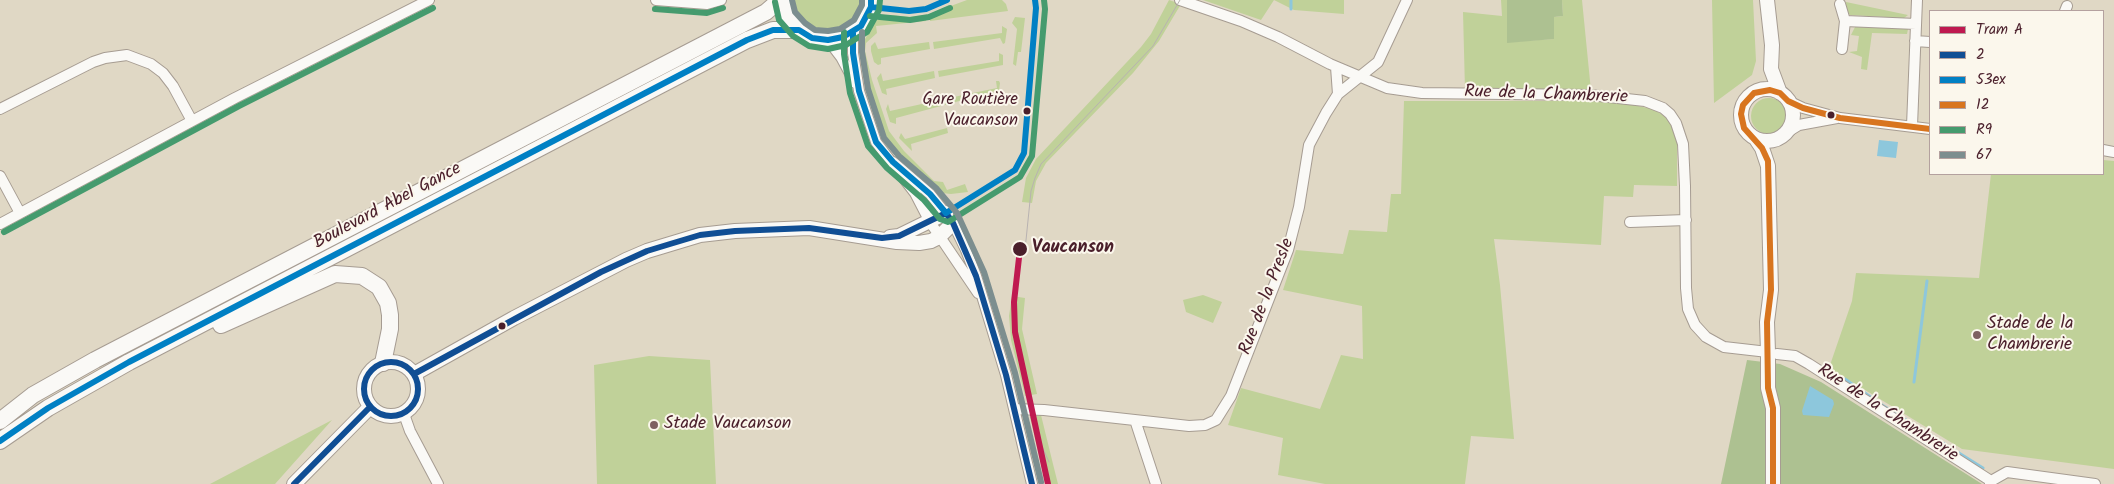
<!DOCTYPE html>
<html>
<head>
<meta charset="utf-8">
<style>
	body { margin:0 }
	#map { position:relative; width:2114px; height:484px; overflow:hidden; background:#e0d8c5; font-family:Kalam,sans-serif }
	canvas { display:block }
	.legend { position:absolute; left:1929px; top:10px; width:175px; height:165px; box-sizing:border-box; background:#fbf7ec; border:1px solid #b4a19f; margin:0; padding:6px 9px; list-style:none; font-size:15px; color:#4a1f2b }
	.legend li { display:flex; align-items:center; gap:10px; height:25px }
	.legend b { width:25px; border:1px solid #b4a19f }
</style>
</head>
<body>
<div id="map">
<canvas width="2114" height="484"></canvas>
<ul class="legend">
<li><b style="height:6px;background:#bf1950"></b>Tram A</li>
<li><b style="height:6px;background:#104e94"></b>2</li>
<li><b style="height:6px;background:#0080c4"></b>53ex</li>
<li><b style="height:6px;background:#d8751f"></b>12</li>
<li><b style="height:6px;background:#459b6e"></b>R9</li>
<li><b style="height:6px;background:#7c8e8f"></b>67</li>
</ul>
</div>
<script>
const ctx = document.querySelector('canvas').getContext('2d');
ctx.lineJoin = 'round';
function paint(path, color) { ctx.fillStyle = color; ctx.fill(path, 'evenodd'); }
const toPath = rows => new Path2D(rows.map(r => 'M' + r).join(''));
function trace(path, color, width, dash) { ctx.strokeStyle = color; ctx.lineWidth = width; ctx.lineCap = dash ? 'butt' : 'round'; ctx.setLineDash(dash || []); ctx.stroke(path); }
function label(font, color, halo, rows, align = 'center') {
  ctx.font = font + ' Kalam,sans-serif'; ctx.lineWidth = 4; ctx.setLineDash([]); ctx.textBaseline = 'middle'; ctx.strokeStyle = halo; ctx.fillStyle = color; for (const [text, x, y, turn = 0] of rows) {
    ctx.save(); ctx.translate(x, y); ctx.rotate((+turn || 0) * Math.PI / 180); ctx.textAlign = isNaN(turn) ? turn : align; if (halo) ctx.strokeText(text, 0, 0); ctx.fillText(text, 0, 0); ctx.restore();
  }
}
paint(toPath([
	[793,0,863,0,861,11,850,25,835,32,817,31,802,22,793,8],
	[967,0,1002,0,1006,4,1008,11,930,21,929,14],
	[1169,0,1181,4,1159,41,1133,73,1046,163,1036,181,1032,203,1022,202,1026,178,1036,159,1141,47,1151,34],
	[1203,0,1344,0,1344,14,1294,10,1274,0,1261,20],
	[1501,0,1507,0,1507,42,1554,39,1554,17,1563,16,1562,0,1582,0,1591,91,1465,90,1463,12,1502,16],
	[1712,0,1753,0,1756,61,1752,75,1714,103],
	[1846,2,1908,15,1904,18,1850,15,1846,11],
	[892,15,909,17,925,15,926,21,876,26,877,33,866,43,865,51,872,80,889,131,904,151,934,181,943,182,947,190,965,184,968,192,951,194,942,193,930,187,889,142,881,127,867,78,861,46,876,20],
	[1015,17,1025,18,1021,52,1018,52,1016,66,1013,64,1017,29,1012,23],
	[1002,26,1007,29,1005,43,1003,44,1000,38,934,49,933,42,1002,33],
	[1855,27,1905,28,1908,29,1907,34,1872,33,1867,70,1861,69,1862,57,1849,52,1857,51,1859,36,1851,35],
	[875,42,878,49,929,42,930,49,881,58,881,64,878,65,874,62,871,51,871,46],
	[999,53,1003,55,1003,65,939,77,938,71,999,61],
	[934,71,935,78,886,89,887,95,882,93,877,78,881,73,883,81],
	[996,81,999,81,1000,83,998,98,995,91,945,105,944,99,997,88],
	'1751 116a18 18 0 1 1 36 0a18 18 0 1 1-36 0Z',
	[940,100,941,106,896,118,896,124,890,122,886,109,888,104,890,111],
	[1404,101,1595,101,1629,104,1652,109,1667,117,1672,124,1677,137,1677,186,1634,185,1633,197,1604,196,1601,245,1494,239,1500,285,1514,439,1471,436,1465,484,1325,484,1278,475,1283,438,1228,425,1241,388,1320,409,1341,355,1363,359,1362,306,1283,290,1296,250,1343,254,1349,230,1387,232,1391,194,1401,194],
	[947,128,948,133,911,144,912,151,899,138,901,133,905,139],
	[2103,160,2114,161,2114,469,1962,449,1829,368,1852,301,1856,273,1979,278,1991,174,2103,174],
	[1203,295,1222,302,1213,323,1186,312,1183,300],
	[1012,296,1025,298,1022,329,1037,394,1025,396,1011,340,1009,316],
	[649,356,710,360,716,484,597,484,594,365],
	[1041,415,1053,464,1058,484,1046,484,1030,417],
	[332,420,275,484,210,484]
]), '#c0d199');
paint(toPath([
	[1507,0,1562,0,1563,16,1554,17,1554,39,1507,43],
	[1747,360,1780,364,1821,382,1982,484,1721,484]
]), '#adc191');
paint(toPath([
	[1879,140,1898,142,1896,158,1877,156],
	[1810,386,1833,400,1834,404,1829,417,1803,415,1802,411]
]), '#8dc7dc');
trace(toPath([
	[1291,0,1291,9],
	[1845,379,1882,405,1983,468],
	[1914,382,1927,281]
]), '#8dc7dc', 3);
const street = toPath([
	[656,0,707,4,721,0],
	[1180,0,1241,21,1278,37,1330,64,1387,88,1422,93,1590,95,1645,101,1663,108,1670,114,1676,123,1683,144,1685,186,1686,288,1688,309,1695,325,1706,337,1724,347,1768,352],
	[1840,4,1845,21,1842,49],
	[2065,11,2067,6],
	[1845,21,1916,24],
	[853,32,853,53,859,91,876,142,915,193,930,222,978,293],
	[828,40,841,57,855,83],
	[1915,41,1930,42],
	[1336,67,1338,94],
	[1788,101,1803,108,1840,118,1930,129],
	[0,109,93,62,105,58,127,55,151,64,163,73,173,86,192,121],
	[1912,126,1917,0],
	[1786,133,1799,125,1837,118],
	[2103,150,2114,152],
	[893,162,930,194,953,223,966,250,976,276,1006,375,1032,484],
	[0,176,20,213],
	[1630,222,1686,220],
	[0,224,235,98,429,0],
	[1777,354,1795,356,1809,364,1991,481,1990,484],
	[1014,409,1044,410,1189,426,1205,425,1216,420,1231,396,1288,250,1299,207,1309,145,1326,113,1338,94,1378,62,1407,0],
	[404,414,410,431,438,484],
	[1135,420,1156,484],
	[1991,481,2007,472,2095,484]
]);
const secondary = toPath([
	[1767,0,1772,45,1771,69,1780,93],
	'1741 115a26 26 0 1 1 52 0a26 26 0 1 1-52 0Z',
	[1756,139,1762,148,1768,166,1771,290,1767,322,1768,352,1768,388,1773,408,1773,484],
	[890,237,899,236,946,213],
	'364 389a27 27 0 1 1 54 0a27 27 0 1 1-54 0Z',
	[414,374,514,318,626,260,647,251,700,235,735,231,809,228,897,242,919,243,931,241,939,237,953,223],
	[294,484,370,407]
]);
const primary = toPath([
	[783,0,787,16,799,30,812,38,828,40,843,37,861,26,871,7,871,0],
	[221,325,335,274,362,276,379,287,388,303,390,315,390,329,383,363],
	[0,421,33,395,95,360,766,12,780,0],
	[0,441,48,408,129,362,747,40,773,30,799,30]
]);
trace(street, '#a69c92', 12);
trace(secondary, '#a69c92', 16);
trace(primary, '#a69c92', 18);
trace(street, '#faf9f6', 10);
trace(secondary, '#faf9f6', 14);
trace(primary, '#faf9f6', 16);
trace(toPath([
	[1025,250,1031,191,1035,178,1041,164,1153,46,1180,0],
	[1037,435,1049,462]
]), '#b8b2b1', 1);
trace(toPath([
	[946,213,953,223,976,276,1006,375,1032,484],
	'364 389a27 27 0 1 1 54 0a27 27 0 1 1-54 0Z',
	[414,374,601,272,647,251,670,244,700,235,735,231,809,228,882,238,899,236,946,213],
	[294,484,370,407]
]), '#104e94', 6);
trace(toPath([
	[871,7,909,11,926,9,947,0],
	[853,32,853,53,859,91,876,142,893,162,930,194,946,213,1015,170,1024,153,1036,8,1035,0],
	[0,441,48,408,129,362,747,40,773,30,799,30,812,38,828,40,843,37,861,26,871,7,871,0]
]), '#0080c4', 6);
trace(toPath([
	[1773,484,1773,408,1768,388,1767,322,1771,290,1768,161,1762,148,1744,128,1741,114,1743,105,1754,93,1770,90,1780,93,1788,101,1803,108,1840,118,1930,129]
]), '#d8751f', 6);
trace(toPath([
	[775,2,779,20,793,36,809,46,828,49,846,45,867,32,879,10,880,0],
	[655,9,707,13,723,8],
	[870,16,910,20,929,17,950,8],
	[844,32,844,54,850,93,868,146,887,168,924,200,940,219,948,222,1020,177,1032,156,1045,9,1044,0],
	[4,232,239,106,433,8]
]), '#459b6e', 6);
trace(toPath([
	[792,0,795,12,805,23,815,30,828,31,840,29,854,20,862,5,862,0],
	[862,32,862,52,868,89,884,138,899,156,936,188,957,213,984,272,1015,373,1041,482]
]), '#7c8e8f', 6);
trace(toPath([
	[1020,249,1014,302,1015,332,1048,484]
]), '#bf1950', 6);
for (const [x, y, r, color] of [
	[1027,111,4.5,"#4a1f2b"],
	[1831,115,4.5,"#4a1f2b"],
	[1020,249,8,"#4a1f2b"],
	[502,326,4.5,"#4a1f2b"],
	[1977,335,5,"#7e6061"],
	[654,425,5,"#7e6061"]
]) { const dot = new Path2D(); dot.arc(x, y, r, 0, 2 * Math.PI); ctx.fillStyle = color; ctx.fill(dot); trace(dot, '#fbf7ec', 2); }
label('17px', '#4a1f2b', '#fbf7ec', [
	["Gare Routière",1018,101],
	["Vaucanson",1018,122]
], 'right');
label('18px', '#4a1f2b', '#fbf7ec', [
	["Rue de la Chambrerie",1546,96,2],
	["Boulevard Abel Gance",388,207,-28],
	["Rue de la Presle",1268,297,-69],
	["Rue de la Chambrerie",1887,414,33]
]);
label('bold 18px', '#4a1f2b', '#fbf7ec', [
	["Vaucanson",1032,249]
], 'left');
label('18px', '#4a1f2b', '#fbf7ec', [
	["Stade de la",1987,325],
	["Chambrerie",1987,346],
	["Stade Vaucanson",664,425]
], 'left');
</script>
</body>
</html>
